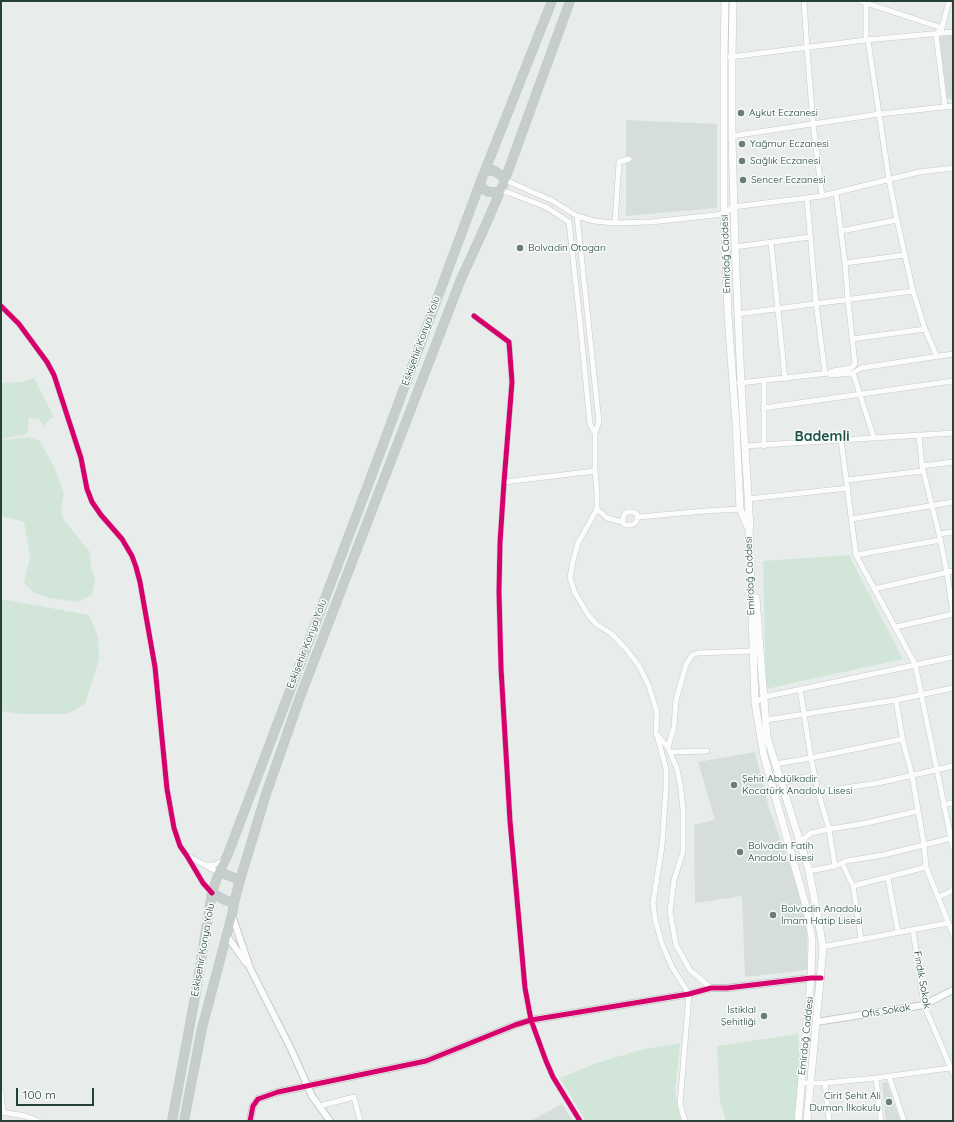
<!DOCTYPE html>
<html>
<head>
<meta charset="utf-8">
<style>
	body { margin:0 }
	#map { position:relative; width:954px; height:1122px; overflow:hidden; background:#e8edeb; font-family:Quicksand,sans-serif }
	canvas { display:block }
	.frame { position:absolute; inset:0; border:2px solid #24423a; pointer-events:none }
	.scale { position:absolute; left:16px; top:1088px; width:78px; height:18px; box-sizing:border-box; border:2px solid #24423a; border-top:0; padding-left:5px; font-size:12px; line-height:14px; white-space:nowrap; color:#24423a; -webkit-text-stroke:3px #f7fbf9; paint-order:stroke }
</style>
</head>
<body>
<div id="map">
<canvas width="954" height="1122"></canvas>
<div class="frame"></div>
<div class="scale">100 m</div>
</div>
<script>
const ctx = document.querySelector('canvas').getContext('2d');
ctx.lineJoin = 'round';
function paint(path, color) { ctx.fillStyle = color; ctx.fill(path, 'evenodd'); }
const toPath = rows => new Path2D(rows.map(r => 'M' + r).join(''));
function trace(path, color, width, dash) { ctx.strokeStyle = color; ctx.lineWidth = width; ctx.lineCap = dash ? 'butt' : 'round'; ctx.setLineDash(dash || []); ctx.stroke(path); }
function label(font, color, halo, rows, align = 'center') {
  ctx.font = font + ' Quicksand,sans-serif'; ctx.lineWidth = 3; ctx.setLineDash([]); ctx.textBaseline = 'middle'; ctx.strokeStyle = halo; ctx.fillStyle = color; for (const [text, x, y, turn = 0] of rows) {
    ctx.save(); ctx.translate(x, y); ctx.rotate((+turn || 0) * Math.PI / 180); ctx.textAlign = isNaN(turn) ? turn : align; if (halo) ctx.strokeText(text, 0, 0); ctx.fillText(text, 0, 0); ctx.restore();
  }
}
paint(toPath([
	[953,35,953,99,947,99,939,37],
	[626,120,717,124,717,208,626,216],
	[755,752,769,808,802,899,807,930,807,970,745,977,742,896,695,903,694,825,715,820,698,762],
	[887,1082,900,1121,886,1121,882,1083],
	[562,1104,573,1121,529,1121,530,1121]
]), '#d6dedb');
paint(toPath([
	[34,378,54,417,49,420,44,426,39,419,29,418,27,434,1,439,1,383,23,382],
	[28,437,40,441,54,467,64,493,61,512,64,520,90,552,91,565,95,581,92,594,79,602,49,598,35,593,24,583,30,557,24,522,1,516,1,440],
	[849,555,903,659,766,689,763,561],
	[1,599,89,615,98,637,99,659,85,704,67,714,22,714,1,711],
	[798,1034,801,1083,799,1121,726,1121,720,1102,717,1046],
	[680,1043,675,1093,681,1121,586,1121,560,1078,597,1063,640,1050]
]), '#d1e6d8');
const minor = toPath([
	[804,1,807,48,813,123,822,196],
	[860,1,942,28,936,34,945,107],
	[942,28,949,1],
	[866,40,866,1],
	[868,40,889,180,897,220,913,291,925,329,937,357],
	[730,57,866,40,953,32],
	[732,136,879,114,953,106],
	[505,180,553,201,577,216,594,221,615,223,651,222,724,214,733,207,822,196,919,172,953,168],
	[500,192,507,192,546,207,569,222],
	[807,198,816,303,825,373],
	[577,216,599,422,595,433,595,471,597,493,597,509,578,543,573,561,570,578,575,593,589,616,596,624,612,634,626,649,639,666,649,686,657,713,656,734,668,747,677,769,680,783,683,809,683,852,674,880,670,912,676,945,690,970,711,988],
	[569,222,580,322,590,424,595,433],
	[615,223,619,162,629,159],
	[841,231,897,220],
	[771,242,785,379],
	[735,247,810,237],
	[845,263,905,255],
	[1,306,19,324,47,362,54,375,81,458,87,489,92,502,101,515,122,539,132,556,136,567,140,582,155,667,167,789,174,828,180,846,187,856,203,883,212,893],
	[737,314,913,291],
	[474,316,509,342,512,382,504,482,500,543,499,592,501,668,510,821,525,988,531,1020,546,1061,553,1077,580,1121],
	[852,339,925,329],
	[829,373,831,375,853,373],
	[764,381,764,446],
	[739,383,829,373,833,371,851,368,855,364,848,300,845,263,836,193],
	[763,408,953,381],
	[874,438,853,373,861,368,953,354],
	[841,440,856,555,915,664,953,848],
	[745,446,953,433],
	[922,466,953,462],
	[847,480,923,471],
	[504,482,595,471],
	[748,499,848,488],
	[597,509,607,518,622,522,625,525,632,525,636,522,638,517,705,511,740,509],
	[852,519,953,502],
	[622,522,624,515,627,512,632,512,636,513,638,517],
	[939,534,953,532],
	[856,555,941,540],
	[874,589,953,571],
	[896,627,953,614,947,573,939,534,922,466,919,435],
	[800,689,811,758,818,792,829,829,835,866],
	[896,700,903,742,912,775,924,845,926,867,953,934],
	[755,703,764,697,953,657],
	[766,720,896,700,953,688],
	[657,735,666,769,666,787,662,846,653,903,655,919,662,944,672,967,689,994,680,1104,685,1121],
	[668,747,674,727,676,700,686,665,692,655,698,653,753,651],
	[671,752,707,751],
	[775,764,811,758,903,739],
	[781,783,815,775],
	[818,792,878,783,953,766],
	[943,805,953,803],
	[800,842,811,833,829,829,862,824,918,811],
	[188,856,212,869,219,872],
	[842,863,853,886,861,939],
	[205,865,214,865,221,862,223,860],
	[809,871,835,866,846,861,883,855,952,838],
	[888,878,898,932],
	[853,886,926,867],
	[939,897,953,890],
	[913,930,924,1005,953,1073],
	[822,947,948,923],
	[889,1076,904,1121],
	[876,1078,881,1121],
	[801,1083,825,1083,876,1078,950,1068],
	[825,1083,829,1121],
	[1,1093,3,1113],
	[319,1106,354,1097,360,1121],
	[1,1112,25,1116,38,1121]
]);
const tertiary = toPath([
	[232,915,250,968,291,1049,312,1096,330,1121],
	[227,936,246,963],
	[816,1022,924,1005,953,990],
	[250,1121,253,1106,258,1099,278,1092,426,1061,515,1025,531,1020,689,994,711,988,727,988,811,978,821,978]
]);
const secondary = toPath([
	[725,1,724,59,724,214,728,315,736,424,740,509,749,529,755,703,764,756,807,910,812,939,811,978,798,1121],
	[733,1,732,57,732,136,735,247,741,383,750,528],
	[756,598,767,737,809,871,817,913,823,948,807,1121]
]);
const trunk = toPath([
	[485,172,493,170,502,176,505,180],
	[480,183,482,187,485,190,489,192,500,192],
	[219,872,240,880],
	[212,893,225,900,234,903],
	[172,1121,195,997,212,893,219,872,228,854,368,485,482,178,552,1],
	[184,1121,202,1028,232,915,234,903,240,880,266,794,300,697,461,279,483,231,503,185,570,1]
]);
trace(minor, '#c5cac8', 6);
trace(tertiary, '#c5cac8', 8);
trace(secondary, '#c3cbc8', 8);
trace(trunk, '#c3ccc9', 10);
trace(minor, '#fcfcfc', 5);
trace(tertiary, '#fcfcfc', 6);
trace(secondary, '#fcfcfc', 7);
trace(trunk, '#c6cecc', 8);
trace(toPath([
	[1,306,19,324,47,362,54,375,81,458,87,489,92,502,101,515,122,539,132,556,136,567,140,582,155,667,167,789,174,828,180,846,187,856,203,883,212,893],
	[474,316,509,342,512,382,504,482,500,543,499,592,501,668,510,821,525,988,531,1020,546,1061,553,1077,580,1121],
	[250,1121,253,1106,258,1099,278,1092,426,1061,515,1025,531,1020,689,994,711,988,727,988,811,978,821,978]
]), '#d6006c', 5);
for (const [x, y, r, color] of [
	[741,113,4,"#697e78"],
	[742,144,4,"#697e78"],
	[742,161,4,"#697e78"],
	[743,180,4,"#697e78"],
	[520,248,4,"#697e78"],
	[734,785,4,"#697e78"],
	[740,852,4,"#697e78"],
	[773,915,4,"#697e78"],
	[764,1016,4,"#697e78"],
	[889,1102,4,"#697e78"]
]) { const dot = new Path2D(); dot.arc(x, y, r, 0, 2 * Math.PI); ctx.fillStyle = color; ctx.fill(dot); trace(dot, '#f7fbf9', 1.5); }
label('10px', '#24423a', '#f7fbf9', [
	["Aykut Eczanesi",749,113],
	["Yağmur Eczanesi",750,144],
	["Sağlık Eczanesi",750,161],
	["Sencer Eczanesi",751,180],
	["Bolvadin Otogarı",528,248],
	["Şehit Abdülkadir",742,779],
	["Kocatürk Anadolu Lisesi",742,791],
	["Bolvadin Fatih",748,846],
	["Anadolu Lisesi",748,858],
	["Bolvadin Anadolu",781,909],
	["İmam Hatip Lisesi",781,921],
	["İstiklal",756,1010,"right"],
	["Şehitliği",756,1022,"right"],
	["Cirit Şehit Ali",881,1096,"right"],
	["Duman İlkokulu",881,1108,"right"]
], 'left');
label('10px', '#24423a', '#f7fbf9', [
	["Emirdağ Caddesi",726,254,-92],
	["Eskişehir Konya Yolu",421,341,-70],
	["Emirdağ Caddesi",750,576,-92],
	["Eskişehir Konya Yolu",307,644,-69],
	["Eskişehir Konya Yolu",203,950,-80],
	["Fındık Sokak",922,980,80],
	["Ofis Sokak",886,1011,-9],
	["Emirdağ Caddesi",806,1036,-84]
]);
label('bold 14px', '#1f5548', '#f7fbf9', [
	["Bademli",822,437]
]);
</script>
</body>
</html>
